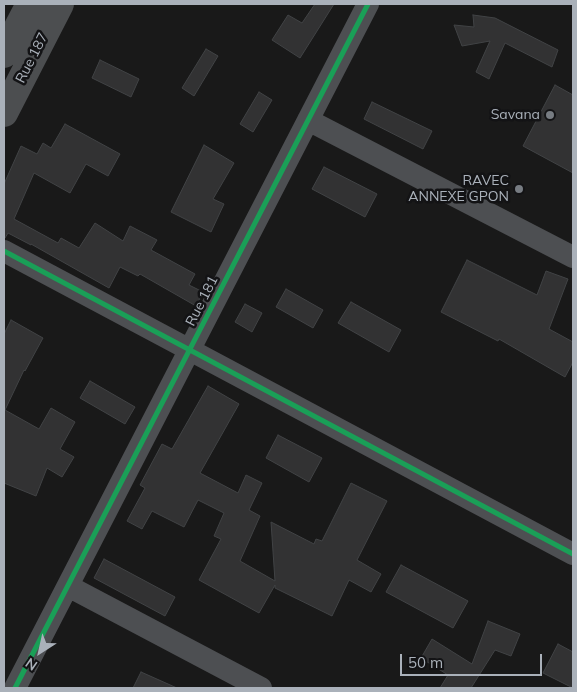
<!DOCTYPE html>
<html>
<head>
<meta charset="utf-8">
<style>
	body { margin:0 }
	#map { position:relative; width:577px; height:692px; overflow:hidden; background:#191919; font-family:Mulish,sans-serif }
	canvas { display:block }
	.frame { position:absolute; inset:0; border:5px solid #aab1ba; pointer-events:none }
	.north { position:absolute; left:15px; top:627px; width:50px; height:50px; -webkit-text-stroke:4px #131315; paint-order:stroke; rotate:215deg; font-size:14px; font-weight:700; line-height:20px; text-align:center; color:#aab1ba }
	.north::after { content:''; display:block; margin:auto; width:18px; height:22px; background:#aab1ba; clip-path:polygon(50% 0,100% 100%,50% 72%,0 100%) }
	.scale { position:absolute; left:400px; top:654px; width:142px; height:22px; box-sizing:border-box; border:2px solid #aab1ba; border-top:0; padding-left:6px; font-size:15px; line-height:18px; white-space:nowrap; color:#aab1ba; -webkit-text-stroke:4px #131315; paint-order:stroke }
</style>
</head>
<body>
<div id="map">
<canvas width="577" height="692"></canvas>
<div class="frame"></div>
<div class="north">N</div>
<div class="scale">50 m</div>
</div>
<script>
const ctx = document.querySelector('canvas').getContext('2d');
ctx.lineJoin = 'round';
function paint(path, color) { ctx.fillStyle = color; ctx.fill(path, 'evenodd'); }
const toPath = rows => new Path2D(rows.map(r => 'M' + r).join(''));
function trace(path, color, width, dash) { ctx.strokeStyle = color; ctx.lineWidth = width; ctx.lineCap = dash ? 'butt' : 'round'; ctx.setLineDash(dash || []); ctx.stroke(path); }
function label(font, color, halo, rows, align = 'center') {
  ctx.font = font + ' Mulish,sans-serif'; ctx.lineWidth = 5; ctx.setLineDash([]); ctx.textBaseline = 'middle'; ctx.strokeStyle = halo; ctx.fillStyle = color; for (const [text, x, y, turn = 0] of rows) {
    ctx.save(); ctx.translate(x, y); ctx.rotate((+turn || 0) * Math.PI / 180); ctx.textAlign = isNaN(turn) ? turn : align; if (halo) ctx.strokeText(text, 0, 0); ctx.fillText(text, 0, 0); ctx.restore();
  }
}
const building = toPath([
	[315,4,334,4,300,58,272,40,288,15,302,23,315,4],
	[473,15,495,18,558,50,552,67,505,43,489,79,476,72,490,41,462,46,454,25,474,27,473,15],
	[206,49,218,56,194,96,182,88,206,49],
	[100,60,139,79,131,97,92,78,100,60],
	[555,85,573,95,573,173,523,146,555,85],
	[259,92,272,100,253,132,240,124,259,92],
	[372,102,432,131,423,149,364,119,372,102],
	[65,124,120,154,108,176,86,164,70,193,34,173,14,219,58,243,61,238,79,248,95,223,123,241,130,226,157,240,151,250,195,274,189,285,203,292,196,306,140,274,138,276,120,267,109,288,31,244,31,245,8,233,5,238,4,238,4,184,21,146,37,154,43,143,51,148,65,124],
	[204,145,234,163,213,199,224,204,211,232,171,212,204,145],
	[324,167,377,194,365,217,312,189,324,167],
	[467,260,537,295,546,271,568,279,549,329,573,342,573,362,565,377,499,339,498,341,441,312,467,260],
	[286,289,323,310,313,328,276,307,286,289],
	[351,302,401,330,389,352,338,323,351,302],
	[245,304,262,313,252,332,235,322,245,304],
	[11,320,43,338,25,371,24,370,5,410,39,429,51,408,75,422,60,449,74,457,62,477,47,468,36,496,4,483,4,334,11,320],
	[90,381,135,407,125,424,80,398,90,381],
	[208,386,239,404,200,473,238,493,246,475,262,483,249,510,260,516,240,561,275,581,271,522,314,544,316,539,322,541,351,483,387,501,357,560,381,574,371,592,349,580,332,616,275,588,275,585,259,613,199,580,221,539,214,536,224,513,198,500,184,527,152,511,142,529,127,521,145,488,140,485,162,444,172,449,208,386],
	[278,435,322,458,309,482,266,458,278,435],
	[104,559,175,597,165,616,94,578,104,559],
	[401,565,468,601,453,628,386,592,401,565],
	[488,621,520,634,511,656,495,650,471,688,440,688,448,675,421,658,432,639,472,664,488,621],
	[558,644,573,652,573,688,543,673,558,644],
	[141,672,177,688,133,688,141,672]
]);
paint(building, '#323233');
trace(building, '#414345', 1);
trace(toPath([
	[308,120,573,257],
	[4,251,573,554],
	[68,586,261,688],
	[15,688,368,4]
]), '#4d4f52', 22);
trace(toPath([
	[4,54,30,4],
	[4,113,60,4]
]), '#4c4e50', 28);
trace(toPath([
	[4,251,573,554],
	[15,688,368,4]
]), '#1a9f57', 5);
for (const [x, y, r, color] of [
	[550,115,5,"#777c82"],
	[519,189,5,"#777c82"]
]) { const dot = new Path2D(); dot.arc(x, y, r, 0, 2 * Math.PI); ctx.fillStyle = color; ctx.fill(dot); trace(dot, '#131315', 2); }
label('14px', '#aab1ba', '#131315', [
	["Rue 187",32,58,-63],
	["Rue 181",202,301,-63]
]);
label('14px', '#aab1ba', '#131315', [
	["Savana",540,115],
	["RAVEC",509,181],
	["ANNEXE GPON",509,197]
], 'right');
</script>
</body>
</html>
